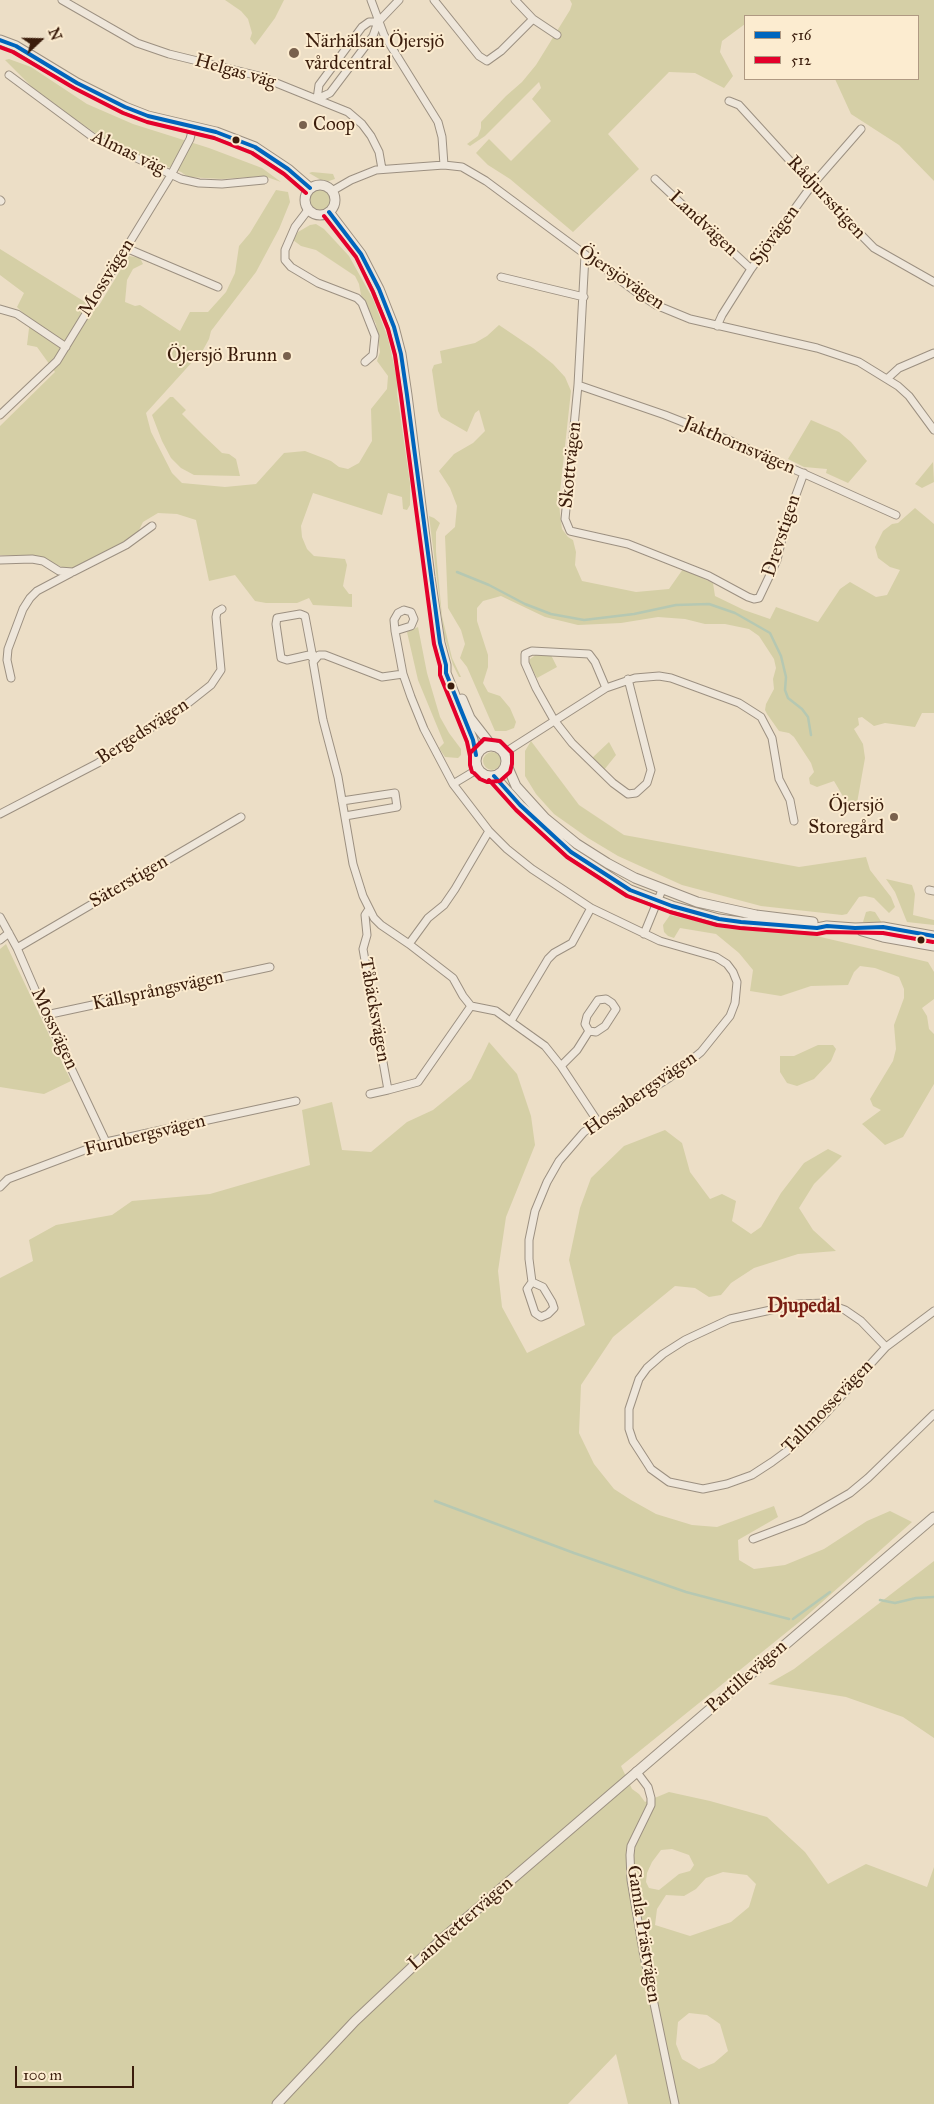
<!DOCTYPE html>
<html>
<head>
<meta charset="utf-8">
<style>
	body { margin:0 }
	#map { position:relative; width:934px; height:2104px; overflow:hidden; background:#ecdec6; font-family:"IM FELL Great Primer",serif }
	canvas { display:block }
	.legend { position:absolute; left:744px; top:15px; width:175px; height:65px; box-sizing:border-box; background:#fcecd0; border:1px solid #af9982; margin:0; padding:6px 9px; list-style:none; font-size:15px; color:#3b1d0c }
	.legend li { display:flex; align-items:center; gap:10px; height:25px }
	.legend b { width:25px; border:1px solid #af9982 }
	.north { position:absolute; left:15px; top:15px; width:50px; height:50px; -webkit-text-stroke:4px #fcecd0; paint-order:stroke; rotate:69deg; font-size:14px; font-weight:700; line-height:20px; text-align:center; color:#3b1d0c }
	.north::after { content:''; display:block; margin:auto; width:18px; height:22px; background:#3b1d0c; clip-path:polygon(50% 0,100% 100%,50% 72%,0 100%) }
	.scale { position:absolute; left:15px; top:2066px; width:119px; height:22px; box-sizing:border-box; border:2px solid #3b1d0c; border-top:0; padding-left:6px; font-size:15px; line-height:18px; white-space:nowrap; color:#3b1d0c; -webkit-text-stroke:4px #fcecd0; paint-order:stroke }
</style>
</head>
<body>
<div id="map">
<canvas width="934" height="2104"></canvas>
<ul class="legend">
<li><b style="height:6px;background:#0065bd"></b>516</li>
<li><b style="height:6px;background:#e4002b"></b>512</li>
</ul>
<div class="north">N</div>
<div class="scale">100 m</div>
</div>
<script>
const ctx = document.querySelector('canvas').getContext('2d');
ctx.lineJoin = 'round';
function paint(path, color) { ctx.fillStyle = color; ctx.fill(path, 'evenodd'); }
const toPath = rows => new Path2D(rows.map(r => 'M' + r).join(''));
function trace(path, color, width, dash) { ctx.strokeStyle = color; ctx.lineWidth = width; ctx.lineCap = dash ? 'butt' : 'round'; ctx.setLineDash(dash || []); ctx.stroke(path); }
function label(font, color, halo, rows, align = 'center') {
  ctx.font = font + ' "IM FELL Great Primer",serif'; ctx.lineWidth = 4; ctx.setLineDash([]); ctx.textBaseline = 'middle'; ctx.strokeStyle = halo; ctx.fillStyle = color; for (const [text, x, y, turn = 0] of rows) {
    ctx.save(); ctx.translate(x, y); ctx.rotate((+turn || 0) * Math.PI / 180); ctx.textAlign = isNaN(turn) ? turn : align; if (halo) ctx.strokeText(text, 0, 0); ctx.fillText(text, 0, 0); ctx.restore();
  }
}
paint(toPath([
	[225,0,284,0,275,18,255,45,250,39,252,33,248,19,241,11],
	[570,0,934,0,934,181,899,145,851,114,835,79,918,79,918,16,745,16,745,24,722,41,720,52,733,76,724,88,695,73,669,72,608,134,639,169,573,232,510,179,488,165,476,153,489,139,511,161,551,121,532,99,541,88,539,82,485,136,470,146,467,144,478,136,481,128,481,122,506,96,522,82,536,65,570,10,572,4],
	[9,59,31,67,87,104,133,124,209,148,262,168,281,182,264,176,222,179,188,177,181,172,150,160,98,135,75,119,32,87,5,60],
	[312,172,333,174,335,179,329,181,321,180,309,173],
	'310 200a10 10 0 1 1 20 0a10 10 0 1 1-20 0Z',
	[276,190,288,192,290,202,279,229,256,272,211,331,209,339,203,350,146,413,151,432,172,473,182,483,225,487,256,484,284,453,305,451,331,461,339,467,348,469,359,463,372,441,371,409,387,389,388,376,377,361,380,352,376,324,361,295,359,284,355,276,316,250,301,246,293,240,298,232,310,225,316,224,324,229,349,256,373,299,388,338,398,383,397,393,410,483,410,505,407,510,403,509,402,497,388,493,382,515,313,493,301,526,302,537,307,549,314,556,345,559,347,565,343,586,349,594,352,594,352,607,313,605,309,598,297,603,266,603,255,601,235,575,209,581,196,520,177,514,158,513,143,522,136,536,93,561,73,568,62,567,36,556,0,555,0,426,55,372,37,347,27,345,30,320,17,307,24,293,0,275,0,249,85,302,98,307,129,256,140,258,143,264,133,269,127,280,125,302,135,306,140,305,180,331,190,312,208,312,226,292,235,273,239,246,250,233],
	[499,325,533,348,553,364,565,377,571,391,559,501,560,514,562,529,568,537,573,540,576,552,575,565,582,581,636,592,669,589,683,569,713,583,715,596,744,610,770,619,776,607,818,622,840,589,850,582,876,597,887,595,900,570,890,567,878,558,875,547,883,531,892,524,898,523,915,508,934,524,934,713,922,713,915,727,885,723,874,726,862,717,858,718,859,725,854,729,863,744,865,758,857,803,851,810,834,781,817,787,810,784,809,778,814,772,811,763,794,737,789,733,779,731,767,714,765,710,766,704,774,689,773,679,776,668,774,659,759,636,749,629,725,624,705,624,685,619,658,617,621,623,578,625,545,617,501,596,483,601,477,608,477,621,488,655,488,667,483,683,488,692,500,696,510,708,516,722,514,728,506,731,495,731,467,667,460,658,465,644,461,630,448,608,445,536,455,527,457,506,450,488,439,471,454,454,473,443,485,431,479,410,475,413,467,432,441,417,438,411,432,370,434,365,442,363,440,351,475,343,487,336],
	[170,397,173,397,186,410,182,414,204,436,222,453,229,454,236,459,240,476,194,475,181,468,171,458,162,441,152,415],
	[811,420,839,432,851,442,867,461,848,483,826,473,827,469,804,467,788,459],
	[933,462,934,482,922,488,915,484],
	[429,516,434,518,440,523,436,532,436,552,442,616,452,658,461,677,459,677,453,665,444,635],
	[418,627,427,673,440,717,449,733,461,749,461,755,458,758,445,757,439,748,444,743,418,680,407,632],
	[537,654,551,655,557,667,537,678,529,663,530,659],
	[531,741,579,805,624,835,799,867,866,857,870,870,891,897,895,907,889,913,874,898,865,896,859,897,847,914,842,915,761,906,682,885,618,856,588,838,554,814,536,794,525,776,525,751],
	[609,742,616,755,604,770,591,759],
	'483 761a9 9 0 1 1 18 0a9 9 0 1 1-18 0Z',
	[886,879,912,885,915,894,913,915,934,920,934,925,907,922,895,892],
	[870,911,875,912,882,923,863,922,866,912],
	[670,915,730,929,812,935,928,962,934,972,934,999,922,1008,927,1016,929,1029,934,1034,934,1084,903,1137,885,1145,862,1124,881,1110,873,1106,870,1099,893,1061,896,1049,894,1025,904,998,904,989,899,977,875,968,860,966,854,972,848,985,811,986,781,996,750,991,753,970,739,953,716,934,680,928,674,938,668,936,664,932,663,925],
	[6,944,71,1081,44,1094,0,1087,0,949],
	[489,1042,517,1074,531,1116,535,1145,506,1217,498,1271,502,1307,527,1353,585,1325,569,1260,580,1208,591,1178,624,1146,665,1130,682,1143,690,1172,710,1199,722,1194,736,1201,732,1221,751,1234,761,1227,781,1193,804,1163,828,1149,842,1156,814,1184,799,1208,813,1230,836,1251,798,1254,754,1268,731,1283,721,1295,709,1297,695,1288,675,1286,613,1337,581,1385,579,1433,594,1464,614,1489,631,1500,656,1514,692,1525,717,1527,774,1506,778,1517,738,1540,739,1560,754,1569,785,1565,824,1549,867,1521,890,1511,912,1522,803,1619,621,1766,632,1789,639,1794,645,1802,669,1792,710,1801,767,1817,805,1852,828,1884,866,1864,927,1887,934,1867,934,2104,628,2104,616,2054,568,2104,0,2104,0,1278,33,1261,29,1240,56,1225,112,1215,132,1201,210,1194,310,1165,302,1110,332,1102,342,1150,371,1152,407,1122,433,1110,471,1079],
	[672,1849,689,1855,694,1865,690,1871,679,1874,659,1890,649,1888,646,1882,647,1873,652,1862,661,1850],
	[723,1872,747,1875,756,1884,749,1907,731,1922,690,1936,655,1925,657,1909,666,1895,684,1896,696,1889,706,1878],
	[689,2013,707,2015,720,2024,728,2051,714,2063,699,2069,682,2059,676,2044,678,2022],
	[818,1045,833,1045,836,1049,831,1061,814,1079,797,1086,787,1083,780,1072,780,1056,794,1056],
	[934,1561,934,1738,903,1717,846,1697,768,1684,794,1669]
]), '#d5cfa6');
trace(toPath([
	[457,572,489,585,525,604,551,614,584,620,634,614,676,605,709,604,735,613,770,633,781,656,786,677,785,690,788,698,802,709,808,717,811,735],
	[435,1501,574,1553,686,1592,789,1619],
	[880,1600,895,1603,916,1598,934,1597],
	[793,1619,830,1592]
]), '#b6c8b2', 2.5);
const minor = toPath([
	[62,0,137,43,169,54,259,76,348,112,362,124,371,136,379,152,382,169],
	[371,0,384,35,438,122,442,137,444,165],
	[434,0,479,56,487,61,501,51,533,19,515,0],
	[533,19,557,35],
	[9,75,94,138,181,179,199,183,222,184,264,180],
	[317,99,330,93,373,36,378,22,399,0],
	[317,99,319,85,362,27,369,22,378,22],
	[729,101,739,105,812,185,874,248,934,282],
	[655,179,751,269],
	[332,191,351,180,376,170,444,165,462,167,486,181,636,292,656,305,690,319,817,348,859,362,898,386,909,396,934,430],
	[0,200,1,201],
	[308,210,295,227,285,250,285,260,291,267,318,283,357,298,362,303,375,336,373,355,365,362],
	[126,248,218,287],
	[585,255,578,385,565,519,570,531,628,544,709,576,748,597,754,599,759,598,777,560,786,522,804,473],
	[501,277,584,297],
	[0,309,17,314,66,347],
	[717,326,722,315,751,269,812,185,861,129],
	[888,378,899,368,934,353],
	[578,385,665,415,731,441,896,515],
	[0,415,57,361,171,175,190,139,193,127],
	[0,560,32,559,43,561,59,571,73,572,126,545,152,526],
	[395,631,394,620,398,613,404,610,411,612,414,619,411,626,395,631,403,674,411,697,424,729,453,784,489,831,507,849,532,869,591,908,660,941,716,957,727,964,733,972,737,982,735,1003,730,1016,701,1052,669,1078,584,1132,559,1161,547,1182,535,1211,529,1240,529,1259,532,1282,543,1287,552,1302,554,1308,548,1314,541,1317,535,1313,527,1289,532,1282],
	[314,659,309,655,287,660,281,658,276,624,277,618,300,614,305,616,312,653,315,657],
	[403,674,382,677,325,655,319,655,313,662,323,720,338,777,353,864,363,896,374,918,381,925,409,944],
	[11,678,7,660,8,649,23,609,30,598,37,591,71,573],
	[606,688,595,662,589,654,532,651,525,654,525,663,536,688,554,720,572,743,613,783,628,794,636,793,647,783,651,770,628,679],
	[504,753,606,688,635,678,659,676,671,678,739,703,761,717,772,738,779,779,790,800,794,821],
	[453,784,478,769],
	[342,801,395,793,397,807,345,816],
	[0,814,98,763,187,704,211,685,221,670,216,617,217,612,222,609],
	[489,831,455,889,444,905,428,918,409,944,453,978,463,996,471,1006,496,1011,545,1046,561,1066,598,1122],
	[929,890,934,891],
	[369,909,365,915,367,935,363,949,388,1090,418,1082,471,1006],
	[0,917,17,948,46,1015,106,1142],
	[644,934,662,890],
	[0,940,9,933],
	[17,948,241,817],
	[46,1015,270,967],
	[511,1021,548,959,554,953,572,943,591,908],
	[561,1066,577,1050,589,1031,596,1032,605,1026,616,1009,612,1003,606,999,598,1000,587,1016,585,1024,589,1031],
	[370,1094,388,1090],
	[0,1187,8,1179,106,1142,296,1101],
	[886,1347,861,1321,845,1310,826,1303,798,1304,730,1319,685,1340,663,1354,647,1368,639,1379,629,1409,629,1429,633,1441,651,1469,669,1482,703,1489,727,1484,752,1475,772,1462,791,1448,827,1412,886,1347,934,1311],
	[753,1539,803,1520,850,1493,868,1478,934,1414],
	[636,1771,648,1787,651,1798,651,1805,631,1846,630,1855,631,1880,643,1951,675,2104]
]);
const tertiary = toPath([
	[0,40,16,46,77,83,125,107,148,116,216,132,255,147,288,169,310,188],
	'305 200a15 15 0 1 1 30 0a15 15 0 1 1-30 0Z',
	[329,212,361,254,379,289,394,327,401,354,407,395,430,577,440,643,446,665,446,673,473,740,476,755],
	[462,699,470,718,491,745],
	'476 761a15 15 0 1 1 30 0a15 15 0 1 1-30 0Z',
	[506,763,516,786,545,818,577,844,607,863,635,878,697,902,756,915,813,922],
	[494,776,520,805,571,852,630,890,672,906,719,919,741,922,817,928,827,926,855,928,883,927,934,936],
	[862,931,883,937,934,946],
	[277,2104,355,2021,441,1940,934,1517]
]);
trace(minor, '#9c9081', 9);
trace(tertiary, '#9c9081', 11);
trace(minor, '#eee6da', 7);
trace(tertiary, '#eee6da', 9);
trace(toPath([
	[0,40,16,46,77,83,125,107,148,116,216,132,255,147,288,169,310,188],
	[329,212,361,254,379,289,394,327,401,354,407,395,440,643,446,665,446,673,473,740,476,755],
	[494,776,520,805,571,852,630,890,672,906,719,919,741,922,817,928,827,926,855,928,883,927,934,936]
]), '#0065bd', 4);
trace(toPath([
	[0,47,13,52,74,88,123,113,147,122,214,138,252,153,284,174,306,193],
	[324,216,356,257,373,292,388,329,395,355,401,396,434,644,440,666,440,675,467,742,470,756],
	[472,772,470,765,470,753,484,739,500,741,512,753,512,764,510,772,500,781,487,782,480,779,474,773],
	[489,780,516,810,567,857,627,896,670,912,717,925,740,928,817,934,827,932,883,933,933,942]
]), '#e4002b', 4);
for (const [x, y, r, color] of [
	[294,53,6,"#79614d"],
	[303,125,5,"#79614d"],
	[236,140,4.5,"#3b1d0c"],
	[287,356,5,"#79614d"],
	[451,686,4.5,"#3b1d0c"],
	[894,817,5,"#79614d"],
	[921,940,4.5,"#3b1d0c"]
]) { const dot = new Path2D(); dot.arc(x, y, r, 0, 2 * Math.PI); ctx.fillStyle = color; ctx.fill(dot); trace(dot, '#fcecd0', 2); }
label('19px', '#3b1d0c', '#fcecd0', [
	["Närhälsan Öjersjö",305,42],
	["vårdcentral",305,64],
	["Coop",313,125],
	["Öjersjö Brunn",277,356,"right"],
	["Öjersjö",884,806,"right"],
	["Storegård",884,828,"right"]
], 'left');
label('19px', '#3b1d0c', '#fcecd0', [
	["Helgas väg",235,72,16],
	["Almas väg",128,153,26],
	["Rådjursstigen",826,198,47],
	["Landvägen",703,224,43],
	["Sjövägen",775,236,-54],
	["Mossvägen",107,278,-58],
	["Öjersjövägen",621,278,34],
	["Jakthornsvägen",739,446,23],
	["Skottvägen",571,465,-84],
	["Drevstigen",782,536,-72],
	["Bergedsvägen",143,732,-33],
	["Säterstigen",129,882,-30],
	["Källsprångsvägen",158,991,-12],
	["Tåbäcksvägen",374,1010,80],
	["Mossvägen",54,1029,65],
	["Hossabergsvägen",641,1094,-35],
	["Furubergsvägen",145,1136,-14],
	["Tallmossevägen",828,1407,-46],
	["Partillevägen",747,1677,-41],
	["Landvettervägen",461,1924,-41],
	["Gamla Prästvägen",643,1934,81]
]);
label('bold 20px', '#7a1f14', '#fcecd0', [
	["Djupedal",804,1307]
]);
</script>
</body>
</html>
